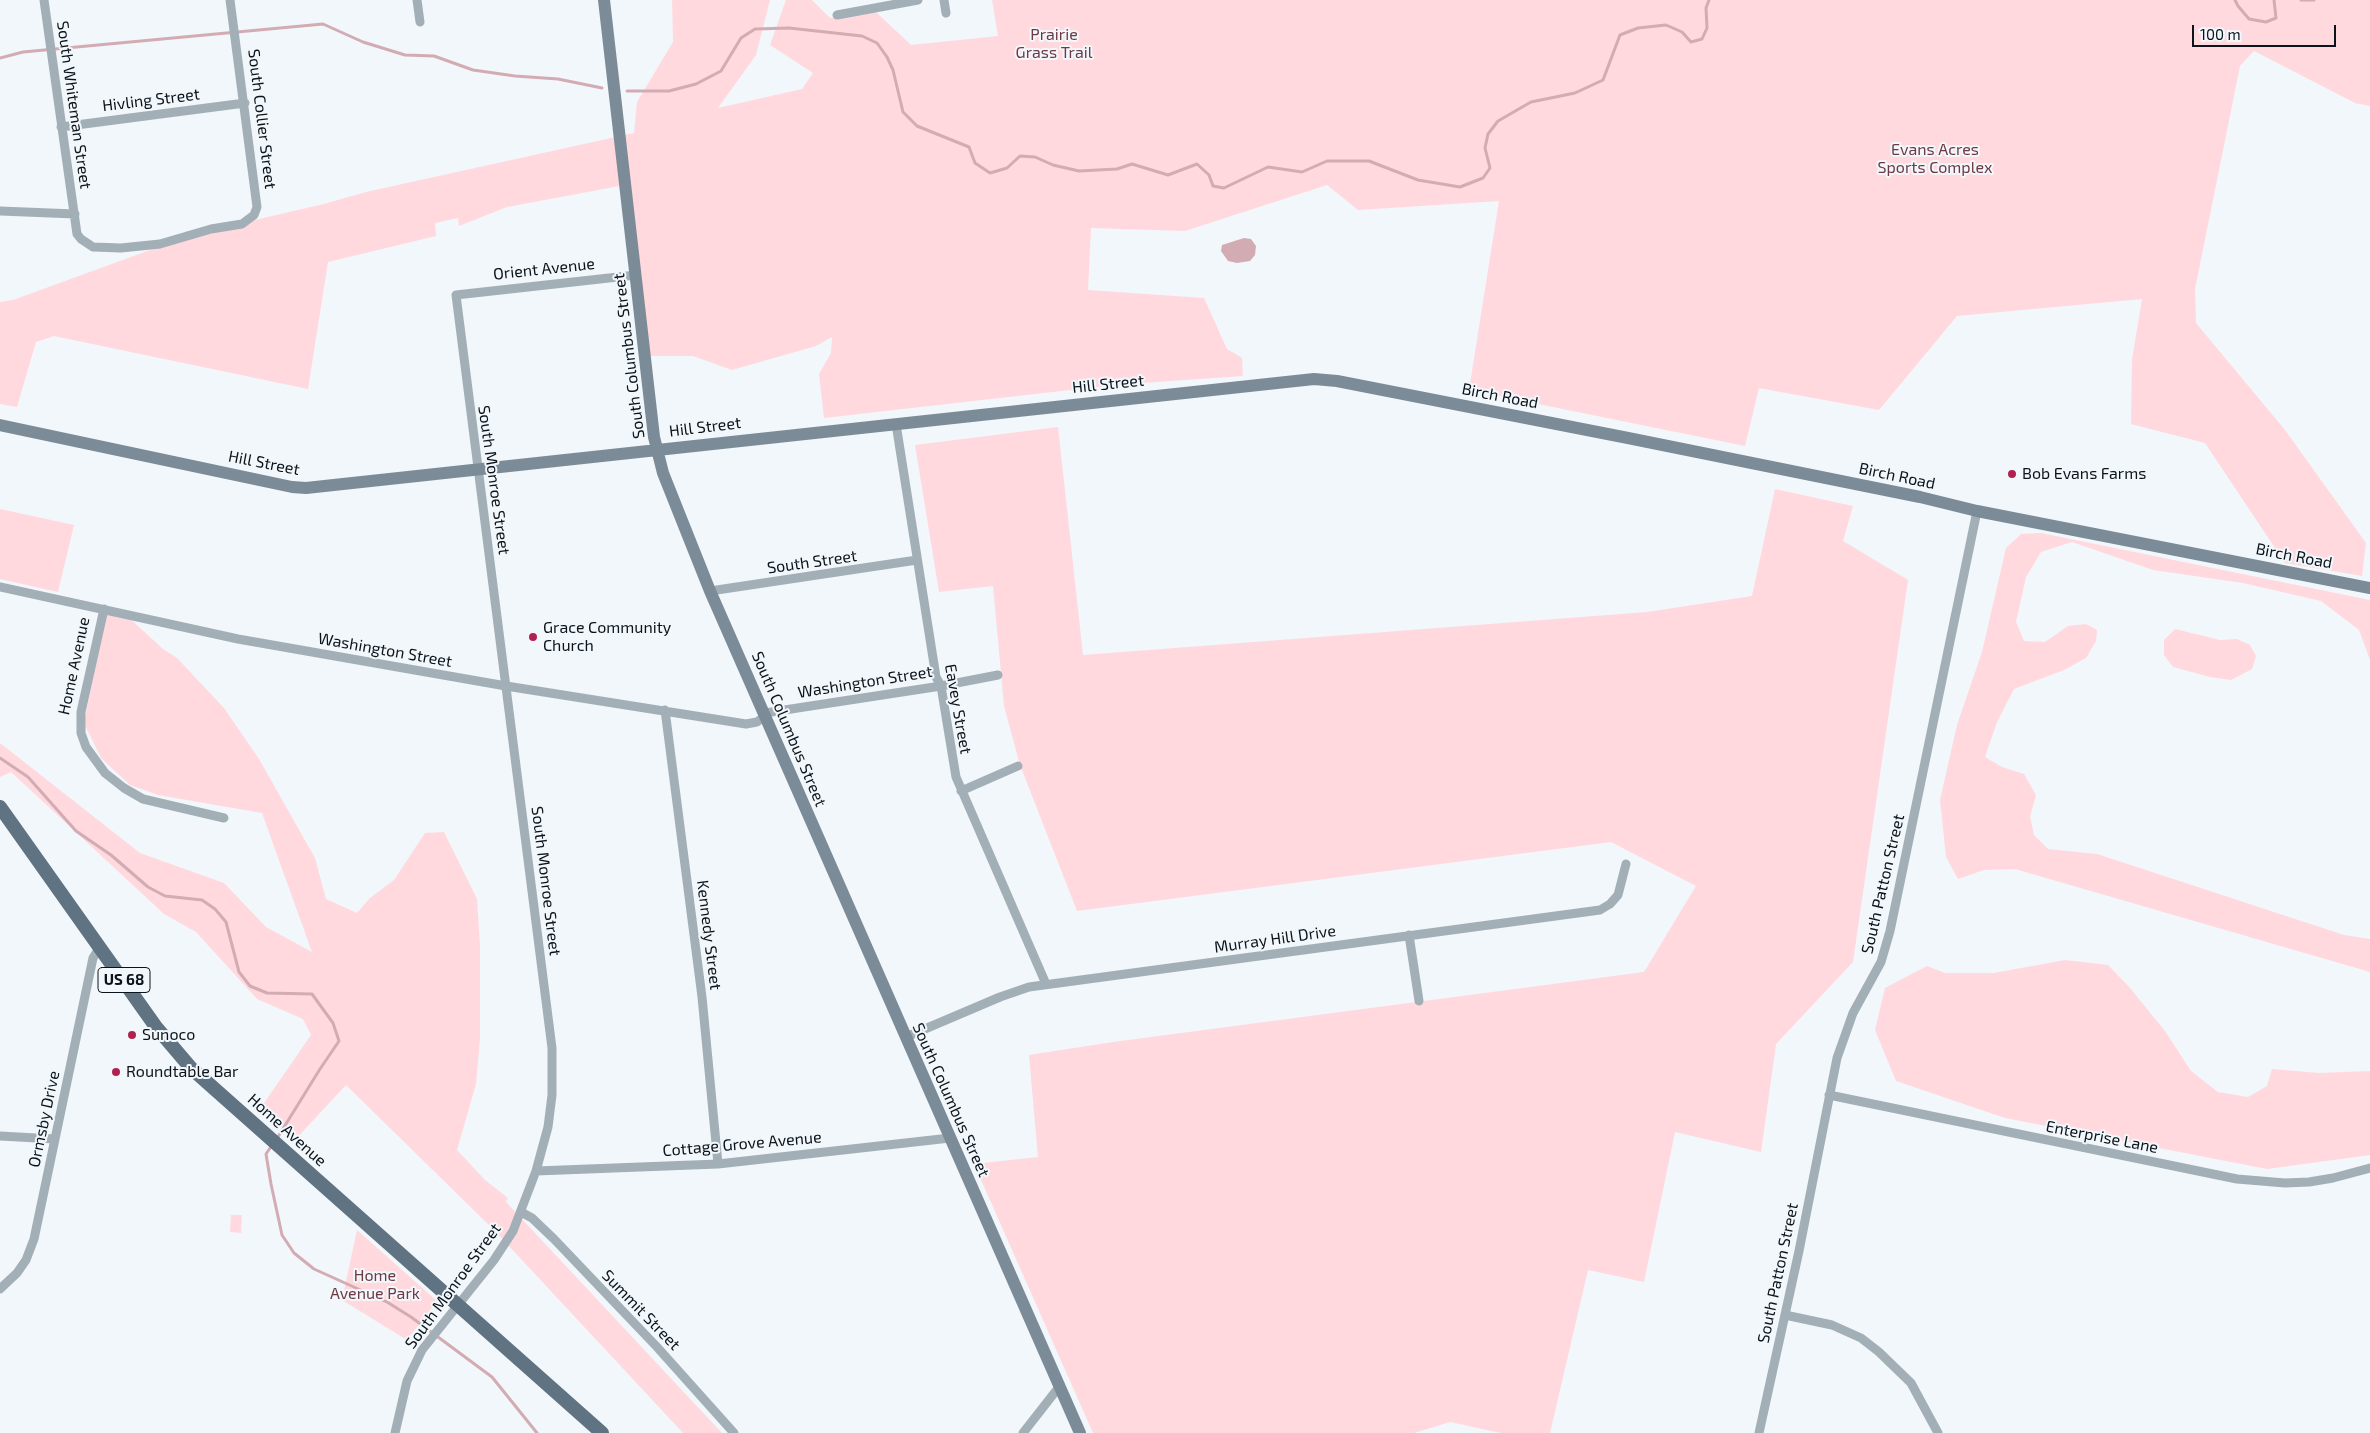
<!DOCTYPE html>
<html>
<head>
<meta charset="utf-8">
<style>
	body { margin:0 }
	#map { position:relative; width:2370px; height:1433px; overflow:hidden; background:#f2f7fb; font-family:"Exo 2",sans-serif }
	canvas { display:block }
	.scale { position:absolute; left:2192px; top:25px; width:144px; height:22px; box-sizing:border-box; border:2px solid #0b141b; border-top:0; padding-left:6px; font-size:15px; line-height:18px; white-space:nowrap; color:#0b141b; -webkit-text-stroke:4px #f2f7fb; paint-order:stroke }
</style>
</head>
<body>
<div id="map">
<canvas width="2370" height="1433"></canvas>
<div class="scale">100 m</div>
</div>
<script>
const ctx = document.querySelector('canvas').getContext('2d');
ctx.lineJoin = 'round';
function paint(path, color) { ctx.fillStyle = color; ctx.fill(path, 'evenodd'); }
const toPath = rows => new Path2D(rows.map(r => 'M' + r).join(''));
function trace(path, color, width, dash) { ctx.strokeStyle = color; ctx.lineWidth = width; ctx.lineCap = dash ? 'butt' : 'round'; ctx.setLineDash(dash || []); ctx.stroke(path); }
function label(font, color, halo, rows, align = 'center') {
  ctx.font = font + ' "Exo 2",sans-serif'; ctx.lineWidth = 4; ctx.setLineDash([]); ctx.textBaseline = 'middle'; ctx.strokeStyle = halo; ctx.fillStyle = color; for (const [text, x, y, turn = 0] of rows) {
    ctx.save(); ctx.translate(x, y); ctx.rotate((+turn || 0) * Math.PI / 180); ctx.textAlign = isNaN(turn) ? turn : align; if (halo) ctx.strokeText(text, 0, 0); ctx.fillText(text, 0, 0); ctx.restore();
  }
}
paint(toPath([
	[672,0,770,0,756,55,718,108,802,89,813,73,770,45,786,0,812,0,830,18,876,12,911,45,998,36,992,0,2370,0,2370,106,2355,103,2254,51,2240,66,2195,289,2196,323,2285,430,2366,543,2362,576,2285,563,2205,443,2131,424,2132,359,2142,299,1957,316,1879,410,1759,388,1745,446,1469,390,1499,201,1358,210,1327,185,1185,231,1091,228,1088,290,1204,298,1227,349,1242,358,1243,376,1114,385,824,418,819,374,831,353,832,337,816,346,732,370,693,356,650,356,630,184,507,207,459,226,458,218,435,223,436,236,328,262,308,389,54,336,36,342,17,407,0,404,0,302,13,300,194,234,324,204,366,192,634,133,637,102,673,42],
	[1058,427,1083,655,1647,612,1752,596,1775,489,1853,506,1843,541,1908,580,1853,962,1776,1044,1761,1152,1675,1132,1644,1282,1588,1270,1550,1433,1501,1433,1450,1422,1414,1433,1093,1433,974,1164,1038,1157,1029,1055,1113,1042,1644,972,1696,886,1611,842,1077,911,1020,765,1004,706,993,586,939,592,915,445],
	[0,509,74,525,58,592,0,579],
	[2041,533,2370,600,2370,660,2359,630,2321,601,2243,583,2153,570,2072,542,2041,552,2026,577,2016,622,2024,641,2045,642,2068,626,2086,624,2097,630,2096,641,2086,658,2064,670,2014,689,1997,722,1985,757,2002,767,2024,774,2036,795,2030,816,2034,835,2048,849,2097,854,2344,935,2370,939,2370,972,2015,869,1984,870,1958,879,1946,857,1940,800,1957,725,1982,652,2006,548,2021,534],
	[100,608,126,615,163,649,177,658,224,708,259,759,315,858,326,899,357,913,370,898,394,880,425,833,444,832,477,899,480,946,480,1038,476,1084,457,1150,485,1180,508,1198,506,1202,722,1433,683,1433,494,1230,346,1085,294,1141,262,1106,311,1035,303,1019,257,999,196,932,164,914,11,772,0,777,0,743,140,853,224,883,266,927,312,952,262,813,158,795,130,785,101,758,84,723,103,626,106,626,97,621],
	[2175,629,2220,640,2237,639,2250,645,2256,656,2252,669,2231,680,2210,677,2173,667,2164,655,2164,640],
	[2065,960,2108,965,2130,988,2165,1031,2191,1071,2218,1092,2248,1097,2267,1086,2272,1069,2319,1073,2370,1071,2370,1155,2267,1169,2005,1118,1896,1081,1875,1030,1885,988,1927,966,1945,973,1994,973],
	[231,1215,242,1215,241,1233,230,1232],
	[357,1230,437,1301,407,1340,342,1300]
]), '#ffd9de');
paint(toPath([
	[1244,238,1251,239,1256,246,1255,255,1250,261,1237,263,1228,261,1221,251,1222,245]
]), '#d2acb2');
trace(toPath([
	[2235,0,2238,6,2249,19,2266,22,2276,18,2274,0],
	[2301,0,2314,0],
	[0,58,23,52,323,24,363,42,405,55,434,56,473,70,515,76,558,79,602,88],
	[627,91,669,91,696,84,721,71,741,38,755,29,789,28,862,36,877,43,887,57,893,70,903,112,917,126,969,147,975,163,990,173,1007,168,1020,156,1035,157,1053,165,1079,171,1117,169,1132,164,1168,175,1197,164,1209,175,1213,186,1224,188,1268,167,1302,172,1327,161,1369,161,1418,180,1460,187,1483,178,1490,168,1485,148,1488,134,1498,121,1531,102,1575,93,1603,80,1620,35,1638,28,1666,25,1682,32,1691,42,1702,39,1707,28,1706,8,1709,0],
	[0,758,28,777,76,831,111,855,148,887,165,896,202,900,215,909,226,922,239,972,250,986,267,993,312,994,333,1023,339,1041,320,1069,276,1140],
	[272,1145,266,1154,271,1184,282,1235,294,1253,314,1269,387,1302,411,1317,492,1377,537,1433]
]), '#d2acb2', 3);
trace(toPath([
	[44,0,77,234,81,239,93,247,121,248,160,244,211,229,242,224,254,215,257,207,230,0],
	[417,0,420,22],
	[944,0,946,13],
	[837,15,918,0],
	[61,127,245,103],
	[0,211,75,214],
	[896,424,936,677,941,686,956,777,1046,984],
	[0,587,238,639,506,686,746,724,757,722,766,715],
	[710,591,917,560],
	[104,609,81,712,81,733,86,747,105,773,124,788,143,799,224,818],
	[665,710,702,997,718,1164],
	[765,713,941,686,998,675],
	[961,791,1018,766],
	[1409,935,1419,1001],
	[906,1037,1000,997,1029,987,1600,910,1610,904,1618,895,1626,864],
	[1829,1095,2237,1179,2285,1183,2309,1182,2333,1178,2370,1168],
	[0,1136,55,1139],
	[536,1171,718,1164,950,1138],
	[521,1212,532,1218,554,1239,657,1347,734,1433],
	[0,1289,17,1273,26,1260,34,1239,93,958,100,947],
	[1785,1315,1832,1325,1861,1338,1879,1352,1911,1383,1938,1433],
	[395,1433,407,1381,422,1350,494,1260,513,1231,536,1171,548,1127,552,1095,552,1048,456,295,636,275],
	[1023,1433,1059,1387],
	[1759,1433,1799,1251,1837,1058,1853,1013,1881,962,1890,931,1977,511]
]), '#a3afb7', 9);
trace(toPath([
	[604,0,654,437,663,473,710,591,1080,1433],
	[0,425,292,487,306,488,1314,379,1337,381,1628,438,1920,497,1977,511,2370,588]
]), '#7b8c98', 12);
trace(toPath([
	[0,807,156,1027,191,1068,602,1433]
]), '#5f7382', 14);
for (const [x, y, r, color] of [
	[2012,474,5,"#b1214f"],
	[533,637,5,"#b1214f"],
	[132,1035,5,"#b1214f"],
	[116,1072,5,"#b1214f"]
]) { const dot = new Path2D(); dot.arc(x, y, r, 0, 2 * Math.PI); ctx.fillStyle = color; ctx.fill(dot); trace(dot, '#f2f7fb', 2); }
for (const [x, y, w] of [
	[124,980,52]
]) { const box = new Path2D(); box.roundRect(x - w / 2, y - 12.5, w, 25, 4); ctx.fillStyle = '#f2f7fb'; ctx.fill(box); trace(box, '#0b141b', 1); }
label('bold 15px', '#0b141b', null, [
	["US 68",124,980]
]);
label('16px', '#6e3943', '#f2f7fb', [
	["Prairie",1054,35],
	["Grass Trail",1054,53],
	["Evans Acres",1935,150],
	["Sports Complex",1935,168],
	["Home",375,1276],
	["Avenue Park",375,1294]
]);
label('16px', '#0b141b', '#f2f7fb', [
	["Hivling Street",151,100,-7],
	["South Whiteman Street",74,105,82],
	["South Collier Street",262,119,83],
	["Orient Avenue",544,269,-6],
	["South Columbus Street",629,356,-97],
	["Hill Street",1108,384,-6],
	["Birch Road",1500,396,11],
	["Hill Street",705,427,-7],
	["Hill Street",264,463,11],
	["Birch Road",1897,476,12],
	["South Monroe Street",494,480,82],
	["Birch Road",2294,556,11],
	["South Street",812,562,-8],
	["Washington Street",385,650,10],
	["Home Avenue",74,666,-78],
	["Washington Street",865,682,-9],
	["Eavey Street",958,709,80],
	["South Columbus Street",789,729,67],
	["South Monroe Street",546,881,83],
	["South Patton Street",1883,884,-77],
	["Kennedy Street",709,935,83],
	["Murray Hill Drive",1275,939,-8],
	["South Columbus Street",951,1100,66],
	["Ormsby Drive",44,1119,-78],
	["Home Avenue",287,1130,42],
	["Enterprise Lane",2102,1137,11],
	["Cottage Grove Avenue",742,1144,-5],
	["South Patton Street",1778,1273,-78],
	["South Monroe Street",453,1286,-54],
	["Summit Street",641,1310,46]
]);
label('16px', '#0b141b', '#f2f7fb', [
	["Bob Evans Farms",2022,474],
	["Grace Community",543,628],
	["Church",543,646],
	["Sunoco",142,1035],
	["Roundtable Bar",126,1072]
], 'left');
</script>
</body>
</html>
